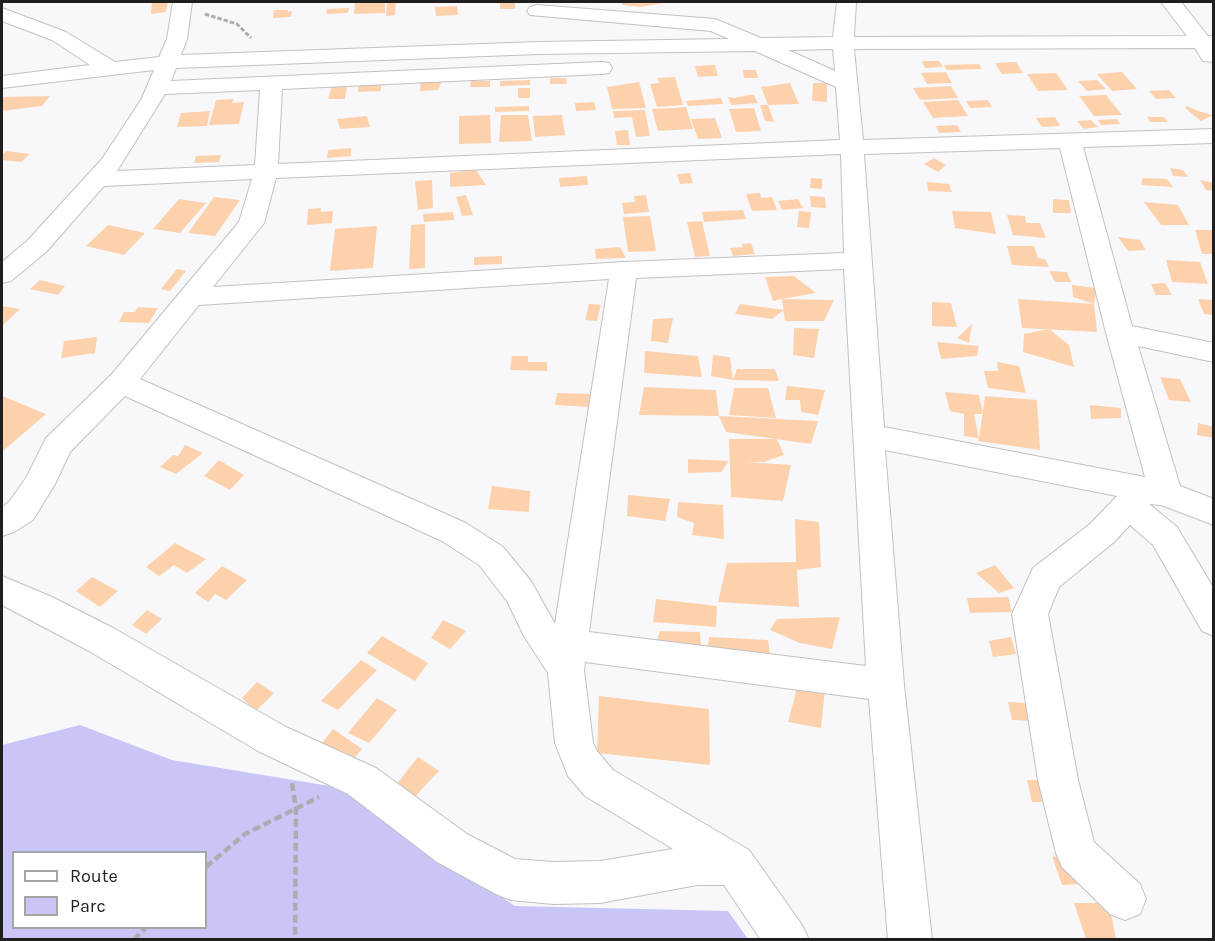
<!DOCTYPE html>
<html>
<head>
<meta charset="utf-8">
<style>
  body { margin:0 }
  #map { position:relative; width:1215px; height:941px; overflow:hidden; background:#f8f8fb; font-family:Karla,sans-serif }
  canvas { display:block }
  .frame { position:absolute; inset:0; border:3px solid #1f1f20; pointer-events:none }
  .legend { position:absolute; left:12px; top:851px; width:195px; height:78px; box-sizing:border-box; background:#fff; border:2px solid #a5a5a6; margin:0; padding:8px 10px; list-style:none; font-size:18px; color:#1f1f20 }
  .legend li { display:flex; align-items:center; gap:12px; height:30px }
  .legend b { width:30px; border:2px solid #a5a5a6 }
</style>
</head>
<body>
<div id="map">
<canvas width="1215" height="941"></canvas>
<div class="frame"></div>
<ul class="legend">
<li><b style="height:8px;background:#fff"></b>Route</li>
<li><b style="height:16px;background:#c9c6f7"></b>Parc</li>
</ul>
</div>
<script>
const context = document.querySelector('canvas').getContext('2d');
context.lineJoin = 'round';
function fill(path, color) { context.fillStyle = color; context.fill(path, 'evenodd'); }
const toPath = rows => new Path2D(rows.map(r => 'M' + r).join(''));
function trace(path, color, width, dash) { context.strokeStyle = color; context.lineWidth = width; context.lineCap = dash ? 'butt' : 'round'; context.setLineDash(dash || []); context.stroke(path); }
const green = toPath([
  [80,725,172,760,336,787,515,906,728,911,748,939,2,940,2,745],
  [14,852,206,852,206,928,14,928]
]);
const building = toPath([
  [152,2,168,2,166,12,151,14],
  [355,2,385,2,385,13,354,14],
  [387,2,396,2,395,15,386,16],
  [500,2,515,2,515,9,500,9],
  [622,2,664,2,664,3,641,7,622,5],
  [457,6,458,15,436,16,435,7],
  [349,8,348,13,326,14,327,9],
  [274,10,288,10,288,12,292,11,291,17,273,18],
  [922,61,939,61,943,67,925,68],
  [1016,62,1023,73,1002,74,995,63],
  [979,64,982,69,947,70,944,65],
  [715,65,718,76,698,77,695,66],
  [743,70,756,70,758,78,744,78],
  [946,72,952,83,927,84,921,73],
  [1122,72,1137,89,1112,91,1097,74],
  [1056,73,1068,90,1038,91,1027,74],
  [675,77,683,105,657,107,650,84,659,83,657,78],
  [550,78,566,78,567,84,550,84],
  [381,79,381,91,358,92,358,80],
  [530,80,530,85,500,86,500,81],
  [1097,80,1106,89,1087,91,1078,81],
  [442,81,438,90,420,91,421,82],
  [471,81,490,81,490,87,470,87],
  [639,82,646,108,612,109,607,87],
  [790,83,799,104,768,105,774,122,765,121,760,105,768,105,761,87],
  [813,83,827,83,827,102,812,101],
  [347,85,345,99,328,99,332,86],
  [951,86,958,98,920,100,913,88],
  [518,88,530,88,530,98,518,98],
  [1169,90,1176,98,1156,99,1149,91],
  [749,95,754,95,758,103,731,105,728,97,734,98],
  [1106,95,1122,115,1094,116,1079,96],
  [50,96,42,106,2,111,2,97],
  [721,98,723,104,688,106,686,101],
  [234,99,232,103,244,102,239,124,209,125,216,100],
  [958,100,968,116,933,118,923,102],
  [988,100,992,107,970,108,966,101],
  [594,102,596,110,576,111,575,103],
  [529,106,529,111,495,112,495,107],
  [1187,106,1198,111,1213,115,1201,121,1185,108],
  [686,107,693,129,658,131,652,109],
  [754,108,761,131,736,132,729,109],
  [645,110,650,136,636,137,632,117,614,118,613,111],
  [210,111,207,126,177,127,181,113],
  [490,115,491,143,459,144,459,116],
  [501,115,528,115,532,141,499,142],
  [562,115,565,135,535,137,533,116],
  [367,116,370,127,340,129,337,119],
  [1055,117,1060,126,1042,127,1036,118],
  [1147,117,1164,117,1168,122,1150,122],
  [715,118,722,138,698,139,691,119],
  [1117,119,1120,124,1101,125,1098,120],
  [1091,120,1098,127,1084,129,1077,121],
  [957,125,961,132,939,133,936,126],
  [628,130,630,145,617,145,615,131],
  [351,148,351,156,327,158,328,150],
  [6,151,30,154,21,162,2,160,2,156],
  [221,155,219,162,194,163,196,156],
  [934,158,946,165,938,172,924,164],
  [1170,168,1183,170,1188,177,1173,176],
  [476,170,486,185,450,187,450,173],
  [690,173,693,183,680,184,677,174],
  [587,176,588,185,560,187,559,178],
  [811,178,822,179,822,189,810,188],
  [1143,178,1167,179,1173,187,1141,185],
  [432,180,433,208,418,210,415,181],
  [1200,180,1214,183,1214,191,1206,190],
  [927,182,949,184,952,192,928,191],
  [760,193,761,198,772,197,777,210,752,211,746,194],
  [466,195,473,215,462,216,456,197],
  [646,195,649,212,624,214,622,203,635,202,634,196],
  [810,196,825,197,826,208,811,207],
  [214,197,240,200,215,236,188,233],
  [179,199,206,203,180,233,153,229],
  [798,199,803,208,782,210,778,201],
  [1053,199,1069,200,1071,213,1053,213],
  [1144,202,1178,205,1189,225,1161,225],
  [321,208,321,212,333,211,332,223,307,225,308,209],
  [743,210,746,219,704,222,702,212],
  [799,211,811,212,809,228,797,227],
  [952,211,991,212,996,234,955,228],
  [453,212,454,220,424,222,423,214],
  [1007,215,1025,216,1026,223,1040,223,1046,238,1013,235],
  [650,216,656,251,628,252,623,217],
  [702,221,710,256,695,257,687,222],
  [425,224,425,268,409,269,411,225],
  [108,225,145,233,124,255,86,246],
  [377,226,373,268,330,271,335,229],
  [1195,230,1212,230,1214,254,1202,254],
  [1118,237,1140,240,1146,250,1128,251],
  [751,243,755,254,733,256,730,248,743,247,742,244],
  [1007,246,1034,246,1038,258,1045,259,1049,267,1012,265],
  [620,247,626,258,596,259,595,249],
  [502,256,502,264,474,265,474,257],
  [1166,260,1200,262,1208,284,1172,282],
  [177,269,186,271,170,291,161,289],
  [1049,271,1067,272,1071,282,1055,282],
  [794,276,816,293,782,299,834,300,824,321,785,321,782,299,773,301,765,277],
  [40,280,65,286,58,295,30,289],
  [1165,283,1172,295,1156,295,1151,284],
  [1072,285,1097,288,1094,304,1073,297],
  [1018,299,1094,304,1097,332,1022,328],
  [1198,299,1214,300,1214,315,1204,314],
  [932,302,951,303,957,327,932,326],
  [589,304,601,305,597,321,585,320],
  [740,304,784,310,772,319,735,314],
  [2,306,20,309,2,326],
  [138,307,158,308,149,323,119,322,124,312,135,312],
  [673,318,668,343,651,341,653,319],
  [972,324,969,343,957,338],
  [794,328,819,329,814,358,793,355],
  [1049,329,1069,345,1074,367,1023,352,1024,334],
  [97,337,95,353,61,358,64,341],
  [937,342,979,346,977,356,941,359],
  [645,351,698,356,702,377,644,373],
  [713,355,730,357,733,380,711,376],
  [512,356,528,356,528,362,547,362,547,371,510,370],
  [997,362,1019,366,1026,393,988,388,984,371,998,371],
  [737,369,775,369,779,381,733,380],
  [1160,377,1180,379,1191,402,1169,400],
  [787,386,825,390,818,415,801,412,800,400,785,400],
  [644,387,716,390,719,416,639,415],
  [734,388,768,388,776,418,729,415],
  [945,392,979,395,983,414,974,414,979,438,985,396,1037,400,1040,450,978,441,979,438,964,436,964,414,950,411],
  [557,393,590,394,589,407,555,405],
  [2,396,46,414,3,451,2,450],
  [1090,405,1121,408,1121,418,1091,419],
  [719,416,778,419,818,421,811,444,726,432],
  [1198,423,1214,427,1214,438,1197,435],
  [729,439,777,439,784,455,764,462,746,462,791,465,783,501,731,497],
  [185,445,203,453,176,474,160,467,173,455,178,456],
  [688,459,729,461,721,472,688,473],
  [219,460,244,475,230,490,204,476],
  [492,486,530,491,529,512,488,509],
  [628,495,670,499,665,521,627,516],
  [678,502,723,505,724,539,692,535,694,523,677,517],
  [795,519,819,522,821,567,797,570,799,607,718,602,727,563,796,562],
  [175,543,206,559,187,573,174,565,159,576,146,567],
  [995,565,1014,588,999,593,976,573],
  [222,566,247,580,226,600,215,594,208,602,195,593],
  [92,577,118,591,100,607,76,591],
  [1008,597,1012,612,970,613,967,598],
  [656,599,717,606,716,627,653,622],
  [147,610,162,619,146,634,132,625],
  [840,617,832,649,800,643,770,630,777,619],
  [443,620,466,631,450,649,431,638],
  [660,631,700,632,701,648,656,643],
  [382,636,428,663,415,681,367,653],
  [709,637,768,640,771,660,707,652],
  [1011,637,1016,654,993,657,989,641],
  [361,660,377,670,338,710,321,701],
  [257,682,274,693,256,711,242,698],
  [797,688,825,690,821,728,788,722],
  [599,696,709,709,710,765,597,753],
  [377,698,397,710,369,743,348,733],
  [1008,702,1026,703,1031,721,1012,720],
  [333,729,362,749,350,763,319,747],
  [418,757,439,771,408,804,391,791],
  [1027,780,1049,780,1052,802,1032,802],
  [1052,856,1076,861,1096,883,1062,885],
  [1074,903,1109,903,1116,939,1086,939]
]);
const pathFar1 = toPath([
  [205,14,237,24,251,38]
]);
const path = toPath([
  [292,783,296,809,295,940],
  [206,867,245,834,319,797],
  [134,940,145,928]
]);
const street = toPath([
  [173,2,192,2,187,39,181,55,538,42,729,39,711,31,530,15,527,11,530,7,537,5,715,19,761,38,833,37,837,2,856,2,854,37,1187,36,1161,2,1181,2,1208,36,1214,36,1214,62,1203,61,1195,48,854,49,863,140,1214,129,1214,143,1083,147,1132,326,1214,343,1214,362,1138,346,1180,486,1214,499,1214,525,1161,505,1149,504,1177,527,1214,589,1214,636,1202,631,1153,545,1130,525,1114,542,1059,587,1048,614,1078,780,1094,842,1140,884,1146,899,1140,914,1125,920,1110,914,1062,867,1056,853,1038,780,1012,614,1033,568,1090,524,1117,496,885,450,904,685,932,940,888,940,869,699,585,662,584,670,593,743,597,751,613,770,749,850,802,925,809,940,761,940,724,885,697,885,600,903,553,904,511,900,496,894,437,862,348,794,258,751,89,651,2,605,2,576,52,597,115,629,286,727,376,768,467,834,515,859,553,862,600,861,673,849,585,796,568,776,555,743,548,673,524,636,507,601,479,565,442,541,125,396,70,452,55,484,33,520,14,532,2,536,2,507,9,502,26,478,46,438,111,375,239,222,252,179,104,186,46,252,11,281,2,283,2,262,28,240,102,159,141,100,154,70,2,88,2,76,90,65,52,40,2,21,2,8,66,32,115,62,159,57,167,39,173,2],
  [833,49,835,71,788,50,833,49],
  [755,51,836,87,840,140,278,164,282,89,601,74,609,73,612,68,609,63,601,62,171,81,176,68,538,54,755,51],
  [260,90,255,165,117,171,165,94,260,90],
  [1060,148,1106,333,1145,477,884,427,864,154,1060,148],
  [841,154,844,253,624,262,213,287,264,223,276,178,841,154],
  [844,269,866,666,589,632,636,278,844,269],
  [609,279,555,624,531,581,503,547,466,523,140,379,199,305,609,279]
]);
fill(green, '#c9c6f7');
fill(building, '#fdd1ac');
trace(street, '#c1c1c4', 2);
trace(pathFar1, '#acacaf', 3, [4.5, 2]);
trace(path, '#acacaf', 4.5, [8, 4]);
fill(street, '#fff');
</script>
</body>
</html>
